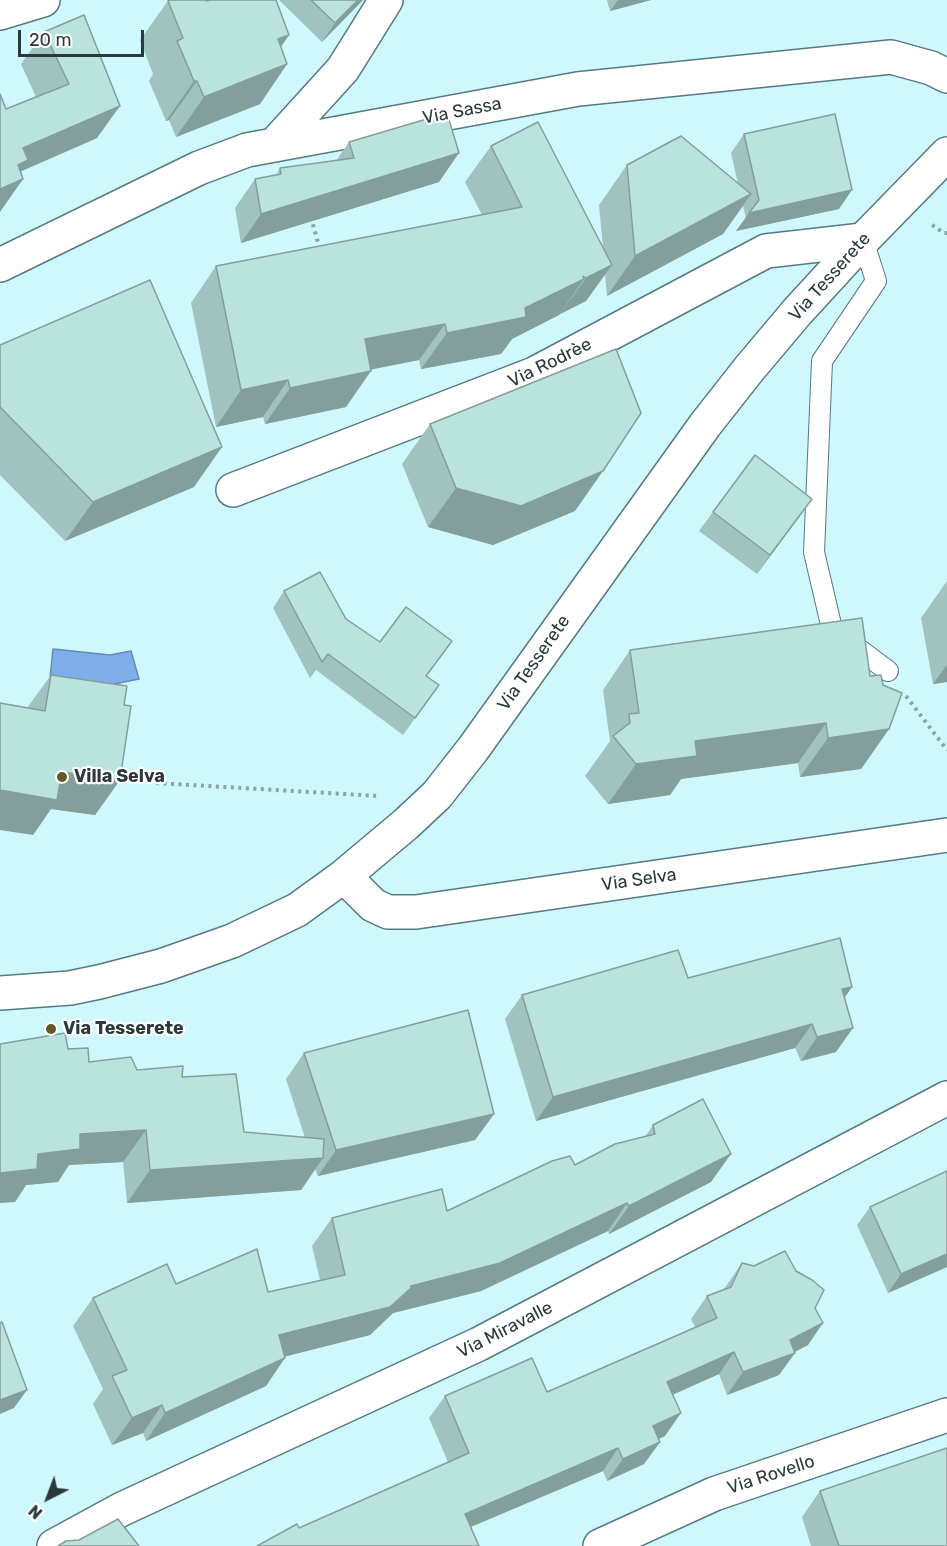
<!DOCTYPE html>
<html>
<head>
<meta charset="utf-8">
<style>
  body { margin:0 }
  #map { position:relative; width:947px; height:1546px; overflow:hidden; background:#cff7fe; font-family:Rubik,sans-serif }
  canvas { display:block }
  .north { position:absolute; left:18px; top:1468px; width:60px; height:60px; -webkit-text-stroke:4px #fff; paint-order:stroke; rotate:222deg; font-size:16px; font-weight:700; line-height:24px; text-align:center; color:#29393c }
  .north::after { content:''; display:block; margin:auto; width:21px; height:27px; background:#29393c; clip-path:polygon(50% 0,100% 100%,50% 72%,0 100%) }
  .scale { position:absolute; left:18px; top:30px; width:126px; height:27px; box-sizing:border-box; border:3px solid #29393c; border-top:0; padding-left:8px; font-size:18px; line-height:21px; white-space:nowrap; color:#29393c; -webkit-text-stroke:4px #fff; paint-order:stroke }
</style>
</head>
<body>
<div id="map">
<canvas width="947" height="1546"></canvas>
<div class="north">N</div>
<div class="scale">20 m</div>
</div>
<script>
const context = document.querySelector('canvas').getContext('2d');
context.lineJoin = 'round';
function fill(path, color) { context.fillStyle = color; context.fill(path, 'evenodd'); }
const toPath = rows => new Path2D(rows.map(r => 'M' + r).join(''));
function trace(path, color, width, dash) { context.strokeStyle = color; context.lineWidth = width; context.lineCap = dash ? 'butt' : 'round'; context.setLineDash(dash || []); context.stroke(path); }
function label(font, color, halo, rows, align = 'center') {
  context.font = font + ' Rubik,sans-serif'; context.lineWidth = 4.5; context.setLineDash([]); context.textBaseline = 'middle'; context.strokeStyle = halo; context.fillStyle = color; for (const [text, x, y, turn = 0] of rows) {
    context.save(); context.translate(x, y); context.rotate((+turn || 0) * Math.PI / 180); context.textAlign = isNaN(turn) ? turn : align; if (halo) context.strokeText(text, 0, 0); context.fillText(text, 0, 0); context.restore();
  }
}
const water = toPath([
  [53,649,110,655,131,651,139,679,109,685,50,678,53,649]
]);
const path = toPath([
  [311,217,320,250],
  [932,225,944,233,947,233],
  [906,696,947,750],
  [156,783,379,796]
]);
const lane = toPath([
  [863,240,876,281,822,361,814,552,832,629,888,671]
]);
const street = toPath([
  [0,13,43,0],
  [274,145,343,69,386,0],
  [0,265,199,168,247,150,578,89,891,57,931,68,947,76],
  [233,490,534,374,766,251,863,240],
  [54,1546,122,1509,479,1344,947,1098],
  [600,1546,714,1494,947,1415]
]);
const secondary = toPath([
  [344,876,373,905,388,912,416,912,947,835],
  [0,993,70,988,99,982,161,966,232,941,297,910,344,876,406,824,437,795,473,749,705,425,749,369,797,312,863,240,947,154]
]);
const wall = toPath([
  [279,0,363,0,322,42],
  [607,0,651,0,610,11],
  [168,1,207,1,289,35,281,47,287,64,260,104,176,137,169,120,166,121,149,81,153,74,140,40],
  [44,32,97,138,20,172,0,212,6,109,36,97,21,64],
  [744,134,839,209,736,231,746,218,743,206,723,234,607,296,605,274,586,301,512,339,501,354,421,369,419,360,371,369,346,407,265,424,263,417,216,427,191,303,216,266,482,215,465,182,491,146,603,248,599,205,627,165,738,184,731,153],
  [349,142,439,182,241,243,235,208,255,179,276,175,280,168,336,161],
  [0,345,194,487,65,541,0,475],
  [430,424,575,511,493,545,428,527,402,464],
  [713,512,799,517,757,574,699,531],
  [947,581,947,682,933,684,921,618],
  [284,591,346,619,439,685,403,735,316,670,310,678,273,608],
  [630,650,870,676,889,729,861,769,800,777,798,763,681,779,670,795,608,804,585,776,610,741,603,690],
  [51,675,124,705,120,780,95,815,51,809,33,835,27,708],
  [688,978,852,987,844,998,836,1052,801,1061,795,1048,536,1121,505,1019,522,995],
  [68,1049,89,1062,182,1077,244,1132,305,1138,286,1079,304,1053,494,1114,475,1140,318,1176,315,1169,301,1190,127,1203,123,1162,69,1165,58,1182,26,1185,15,1202],
  [653,1125,711,1182,609,1234,608,1231,481,1291,393,1313,370,1335,285,1356,266,1386,146,1441,143,1433,112,1445,93,1404,103,1389,73,1326,93,1298,176,1284,268,1292,320,1280,312,1246,332,1218,447,1211,575,1165,645,1137],
  [870,1207,947,1267,888,1293,857,1225],
  [742,1263,815,1308,808,1345,794,1352,779,1375,727,1395,719,1374,673,1395,665,1436,659,1439,660,1442,644,1464,607,1481,603,1471,471,1527,299,1528,448,1462,429,1418,445,1396,547,1392,695,1327,691,1319,707,1296,724,1289],
  [820,1491,947,1546,811,1546,802,1517]
]);
const shadedWall = toPath([
  [358,0,363,0,322,42,335,23],
  [618,0,651,0,610,11],
  [289,35,261,75,287,64,260,104,176,137,204,97,278,39],
  [194,81,197,81,169,120,166,121],
  [120,106,97,138,19,172,23,179,0,212,0,189,23,148],
  [459,153,439,182,241,243,261,214],
  [852,190,839,209,736,231,749,213],
  [751,194,723,234,607,296,635,256],
  [612,265,586,301,560,314,586,278],
  [584,279,559,315,512,339,501,354,421,369,447,333,525,308],
  [445,324,419,360,339,376,365,339],
  [371,371,346,407,265,424,290,388],
  [288,380,263,417,216,427,241,390],
  [222,447,194,487,65,541,93,502],
  [603,471,575,511,493,545,428,527,456,488],
  [812,499,799,517,757,574,770,555],
  [947,665,947,682,933,684],
  [826,723,798,763,681,779,670,795,608,804,636,764,695,741],
  [889,729,861,769,800,777,828,738],
  [62,772,120,780,95,815,51,809,33,835,0,830,0,790],
  [852,987,836,1010,842,989],
  [812,1024,795,1048,536,1121,553,1097],
  [853,1028,836,1052,801,1061,817,1037],
  [494,1114,475,1140,318,1176,336,1150],
  [146,1130,123,1162,69,1165,58,1182,26,1185,15,1202,0,1203,0,1173,80,1134],
  [731,1154,711,1182,609,1234,629,1206],
  [323,1158,301,1190,127,1203,150,1170],
  [627,1203,608,1231,481,1291,393,1313,370,1335,260,1363,279,1335,411,1286],
  [947,1254,947,1267,888,1293,901,1274],
  [823,1323,808,1345,789,1355,795,1353,779,1375,727,1395,743,1372,790,1340],
  [734,1352,719,1374,651,1404,667,1382],
  [285,1358,266,1386,146,1441,165,1413],
  [27,1390,14,1408,0,1414,0,1400],
  [162,1405,143,1433,112,1445,132,1418],
  [681,1413,665,1436,637,1448,653,1426],
  [660,1442,644,1464,607,1481,623,1459],
  [618,1448,603,1471,449,1536,465,1514]
]);
const building = toPath([
  [170,0,206,0,207,1,211,0,276,0,289,35,278,39,287,64,204,97,197,81,194,81,177,41,183,38,168,1,170,0],
  [311,0,358,0,335,23,311,0],
  [84,15,120,106,23,148,28,160,18,165,23,179,0,189,0,94,6,109,69,84,44,32,84,15],
  [447,113,459,153,261,214,255,179,281,174,280,168,354,158,349,142,447,113],
  [835,114,852,190,749,213,759,200,744,134,835,114],
  [538,122,612,265,586,278,583,276,584,279,525,308,526,317,447,333,445,324,365,339,371,371,290,388,288,380,241,390,216,266,522,207,491,146,538,122],
  [681,136,751,194,635,256,627,165,681,136],
  [150,280,222,447,93,502,0,407,0,345,150,280],
  [616,349,641,413,603,471,521,506,456,488,430,424,616,349],
  [755,455,812,499,770,555,713,512,755,455],
  [320,572,346,619,380,642,406,607,452,641,426,676,439,685,415,718,328,654,322,662,284,591,320,572],
  [862,618,870,676,881,675,883,685,902,693,889,729,828,738,826,723,695,741,697,756,636,764,613,736,630,723,629,714,639,713,630,650,862,618],
  [51,675,127,686,124,705,131,706,120,780,62,772,57,800,0,790,0,703,45,711,51,675],
  [840,938,852,987,842,989,853,1028,817,1037,812,1024,553,1097,522,995,678,950,688,978,840,938],
  [468,1010,494,1114,336,1150,304,1053,468,1010],
  [65,1033,68,1049,88,1048,89,1062,131,1057,137,1070,183,1066,182,1077,236,1074,244,1132,324,1139,323,1158,150,1170,146,1130,80,1134,80,1149,38,1154,37,1169,0,1173,0,1044,65,1033],
  [703,1099,731,1154,629,1206,627,1203,500,1263,411,1286,411,1288,390,1307,279,1335,285,1358,165,1413,162,1405,132,1418,112,1376,127,1370,93,1298,167,1264,176,1284,257,1249,268,1292,345,1275,332,1218,442,1189,447,1211,552,1161,570,1156,575,1165,615,1144,655,1134,653,1125,703,1099],
  [947,1171,947,1254,901,1274,870,1207,947,1171],
  [785,1251,796,1271,812,1280,824,1290,815,1308,823,1323,790,1340,795,1353,743,1372,734,1352,667,1382,681,1413,653,1426,660,1442,623,1459,618,1448,465,1514,479,1546,257,1546,297,1524,299,1528,469,1453,445,1396,532,1358,547,1392,717,1318,707,1296,731,1287,742,1263,754,1266,785,1251],
  [2,1322,27,1390,0,1400,0,1323,2,1322],
  [947,1448,947,1546,839,1546,820,1491,947,1448],
  [118,1519,139,1546,58,1546,66,1541,79,1540,118,1519]
]);
const markers = [
  [62,777,6,"#625824"],
  [51,1029,6,"#625824"]
];
const streetNames = [
  ["Via Sassa",462,111,-11],
  ["Via Tesserete",830,277,-48],
  ["Via Rodrèe",550,363,-26],
  ["Via Tesserete",534,663,-55],
  ["Via Selva",639,880,-8],
  ["Via Miravalle",505,1330,-27],
  ["Via Rovello",771,1475,-18]
];
const poiNames = [
  ["Villa Selva",74,777],
  ["Via Tesserete",63,1029]
];
fill(water, '#7eaee9');
trace(water, '#648bb5', 1.5);
trace(lane, '#557a80', 22);
trace(street, '#557a80', 36);
trace(secondary, '#557a80', 36);
trace(path, '#87a4a9', 4, [3, 4.5]);
trace(lane, '#fff', 20);
trace(street, '#fff', 33);
trace(secondary, '#fff', 33);
fill(wall, '#a1c3bf');
fill(shadedWall, '#839f9b');
fill(building, '#bbe3de');
trace(building, '#839f9b', 1.5);
for (const [x, y, r, color] of markers) { const dot = new Path2D(); dot.arc(x, y, r, 0, 2 * Math.PI); context.fillStyle = color; context.fill(dot); trace(dot, '#fff', 2); }
label('18px', '#29393c', '#fff', streetNames);
label('bold 18px', '#29393c', '#fff', poiNames, 'left');
</script>
</body>
</html>
